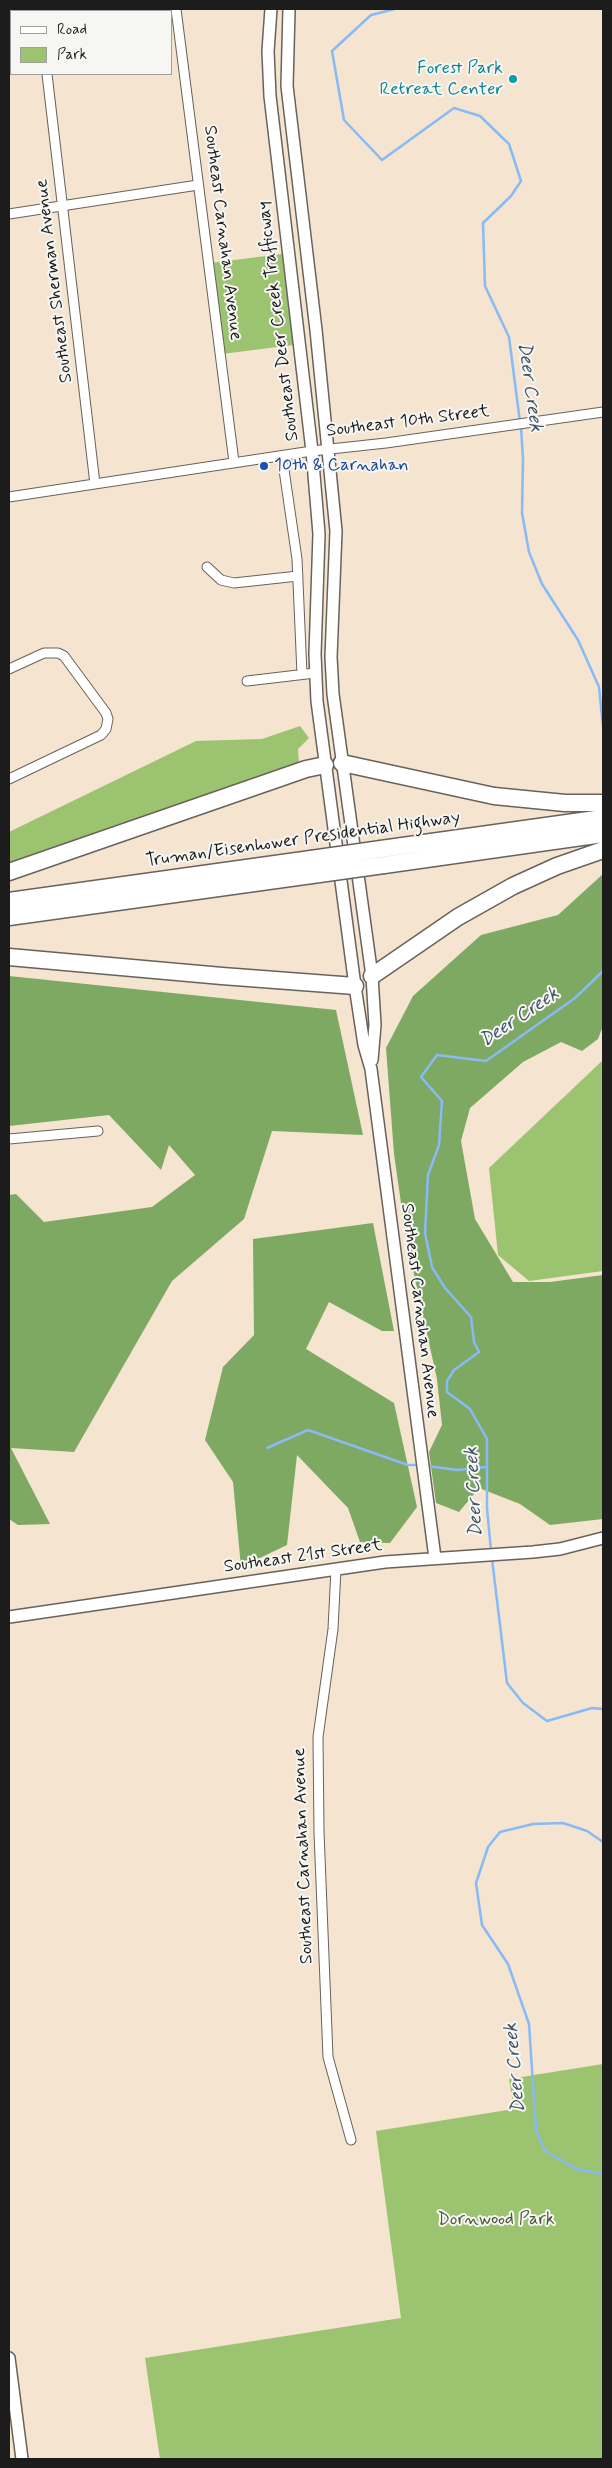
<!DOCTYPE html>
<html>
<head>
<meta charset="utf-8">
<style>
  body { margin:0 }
  #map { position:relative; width:612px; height:2468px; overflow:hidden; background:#f4e4d0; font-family:Mynerve,sans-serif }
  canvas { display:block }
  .frame { position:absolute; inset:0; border:10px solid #1c1c1c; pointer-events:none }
  .legend { position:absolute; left:10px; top:10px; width:162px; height:65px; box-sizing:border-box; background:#f6f6f2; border:1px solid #9f9f9c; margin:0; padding:6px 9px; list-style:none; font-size:15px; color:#1c1c1c }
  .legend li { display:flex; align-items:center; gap:10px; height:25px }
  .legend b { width:25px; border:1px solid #9f9f9c }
</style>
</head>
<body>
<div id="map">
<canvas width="612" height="2468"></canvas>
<div class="frame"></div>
<ul class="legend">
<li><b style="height:6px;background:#fff"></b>Road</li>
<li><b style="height:14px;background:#9cc36f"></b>Park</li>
</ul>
</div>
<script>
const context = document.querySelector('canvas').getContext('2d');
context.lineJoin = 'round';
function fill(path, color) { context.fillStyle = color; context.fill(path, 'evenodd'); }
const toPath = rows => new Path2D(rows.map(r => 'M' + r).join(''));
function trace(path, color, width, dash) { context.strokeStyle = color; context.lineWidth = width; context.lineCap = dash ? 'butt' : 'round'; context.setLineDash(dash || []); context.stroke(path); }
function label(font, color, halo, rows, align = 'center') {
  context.font = font + ' Mynerve,sans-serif'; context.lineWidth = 4; context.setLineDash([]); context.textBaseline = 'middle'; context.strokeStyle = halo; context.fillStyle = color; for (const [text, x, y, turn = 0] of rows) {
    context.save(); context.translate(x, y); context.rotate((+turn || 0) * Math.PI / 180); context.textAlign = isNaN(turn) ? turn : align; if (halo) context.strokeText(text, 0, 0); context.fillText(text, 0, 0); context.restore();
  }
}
const green = toPath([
  [282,254,293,345,222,354,210,263],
  [300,726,309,738,298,749,299,764,9,865,9,832,196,741,262,739],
  [603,1060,603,1271,529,1281,498,1255,489,1168],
  [603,2064,603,2459,160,2459,145,2358,401,2318,376,2131,514,2109,509,2079]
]);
const forest = toPath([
  [603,874,603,1026,598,1039,582,1051,561,1042,523,1062,470,1108,461,1141,475,1219,513,1282,550,1282,603,1275,603,1519,550,1525,520,1504,479,1488,459,1512,436,1503,429,1452,442,1425,437,1379,406,1238,394,1154,386,1048,413,996,481,935,558,915],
  [9,976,336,1010,363,1135,272,1131,244,1219,172,1281,74,1452,11,1448,50,1524,18,1525,9,1519,9,1195,16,1194,44,1222,152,1207,195,1175,169,1145,161,1170,109,1115,9,1126],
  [373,1223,394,1331,382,1331,329,1302,306,1349,394,1403,417,1507,390,1543,360,1542,348,1508,297,1455,287,1545,241,1567,233,1482,205,1440,223,1367,254,1335,253,1239]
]);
const stream = toPath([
  [395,9,371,15,332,51,344,120,382,160,454,108,480,116,509,144,521,181,511,196,483,223,485,286,509,337,520,422],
  [521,427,523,459,522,513,529,552,542,584,578,640,599,687,603,727],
  [267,1448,308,1430,408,1465,419,1465],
  [427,1466,457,1470,487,1467],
  [491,1551,487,1508,487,1439,470,1409,447,1392,447,1381,454,1370,479,1352,474,1342,471,1317,445,1288,432,1267,425,1233,428,1175,439,1145,442,1101,421,1077,437,1055,486,1061,575,998,603,971],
  [492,1559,507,1683,523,1703,547,1721,592,1708,603,1709],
  [603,1842,587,1831,563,1823,533,1824,500,1832,488,1847,476,1883,482,1925,508,1964,529,2024,536,2130,545,2151,577,2169,603,2174]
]);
const minor = toPath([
  [38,9,39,11],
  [176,9,234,462],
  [47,74,95,484],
  [9,214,198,185],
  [282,456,297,559,302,674],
  [9,497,312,451,386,443,603,412],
  [207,567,221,580,234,583,298,576],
  [9,669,44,653,58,653,64,656,106,713,108,719,106,729,101,735,9,779],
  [247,681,315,673],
  [9,1139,98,1131],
  [336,1569,333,1629,318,1737,319,1832,328,2057,351,2140]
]);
const tertiary = toPath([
  [271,9,268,51,270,96,312,451,319,534,315,654,317,701,355,986,364,1045,371,1069,435,1558],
  [289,9,287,86,316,330,336,531,331,657,333,694,372,976,375,1025,372,1060],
  [9,1617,385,1562,533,1552,560,1549,603,1538],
  [9,2358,22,2459]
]);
const motorway = toPath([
  [342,763,494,796,565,803,603,803],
  [381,849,603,818],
  [384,865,603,834],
  [9,872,306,769,325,765],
  [9,901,311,859],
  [9,917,312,875],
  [9,957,222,976,355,986],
  [372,976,458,917,513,886,557,866,603,850]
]);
const motorwayBridge = toPath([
  [311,859,381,849],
  [312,875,384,865]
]);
const markers = [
  [513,79,5,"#0f9aa8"],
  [264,466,5,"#1a4fb4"]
];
const cultureNames = [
  ["Forest Park",503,69],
  ["Retreat Center",503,90]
];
const streetNames = [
  ["Southeast Carnahan Avenue",222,233,83],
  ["Southeast Sherman Avenue",55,281,-97],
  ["Southeast Deer Creek Trafficway",279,321,-97],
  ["Southeast 10th Street",408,422,-7],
  ["Truman/Eisenhower Presidential Highway",303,840,-8],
  ["Southeast Carnahan Avenue",419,1311,83],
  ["Southeast 21st Street",303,1557,-8],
  ["Southeast Carnahan Avenue",304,1856,-92]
];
const transitNames = [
  ["10th & Carnahan",274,466]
];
const parkNames = [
  ["Dornwood Park",496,2220]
];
const waterNames = [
  ["Deer Creek",529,387,82],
  ["Deer Creek",520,1018,-34],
  ["Deer Creek",475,1492,-93],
  ["Deer Creek",516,2068,-95]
];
fill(green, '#9cc36f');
fill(forest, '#7da962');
trace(stream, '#88baf5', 2.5);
trace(minor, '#68625b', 11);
trace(tertiary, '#68625b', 14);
trace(motorway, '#68625b', 19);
trace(minor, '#fff', 9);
trace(tertiary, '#fff', 11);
trace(motorway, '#fff', 16);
trace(motorwayBridge, '#68625b', 19, []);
trace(motorwayBridge, '#fff', 16);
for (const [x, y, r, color] of markers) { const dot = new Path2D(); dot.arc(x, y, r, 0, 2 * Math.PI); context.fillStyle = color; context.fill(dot); trace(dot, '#f6f6f2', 2); }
label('18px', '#0d838f', '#f6f6f2', cultureNames, 'right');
label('18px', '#1c1c1c', '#f6f6f2', streetNames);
label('18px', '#164399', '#f6f6f2', transitNames, 'left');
label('18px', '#495639', '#f6f6f2', parkNames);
label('italic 19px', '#425368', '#f6f6f2', waterNames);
</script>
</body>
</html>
